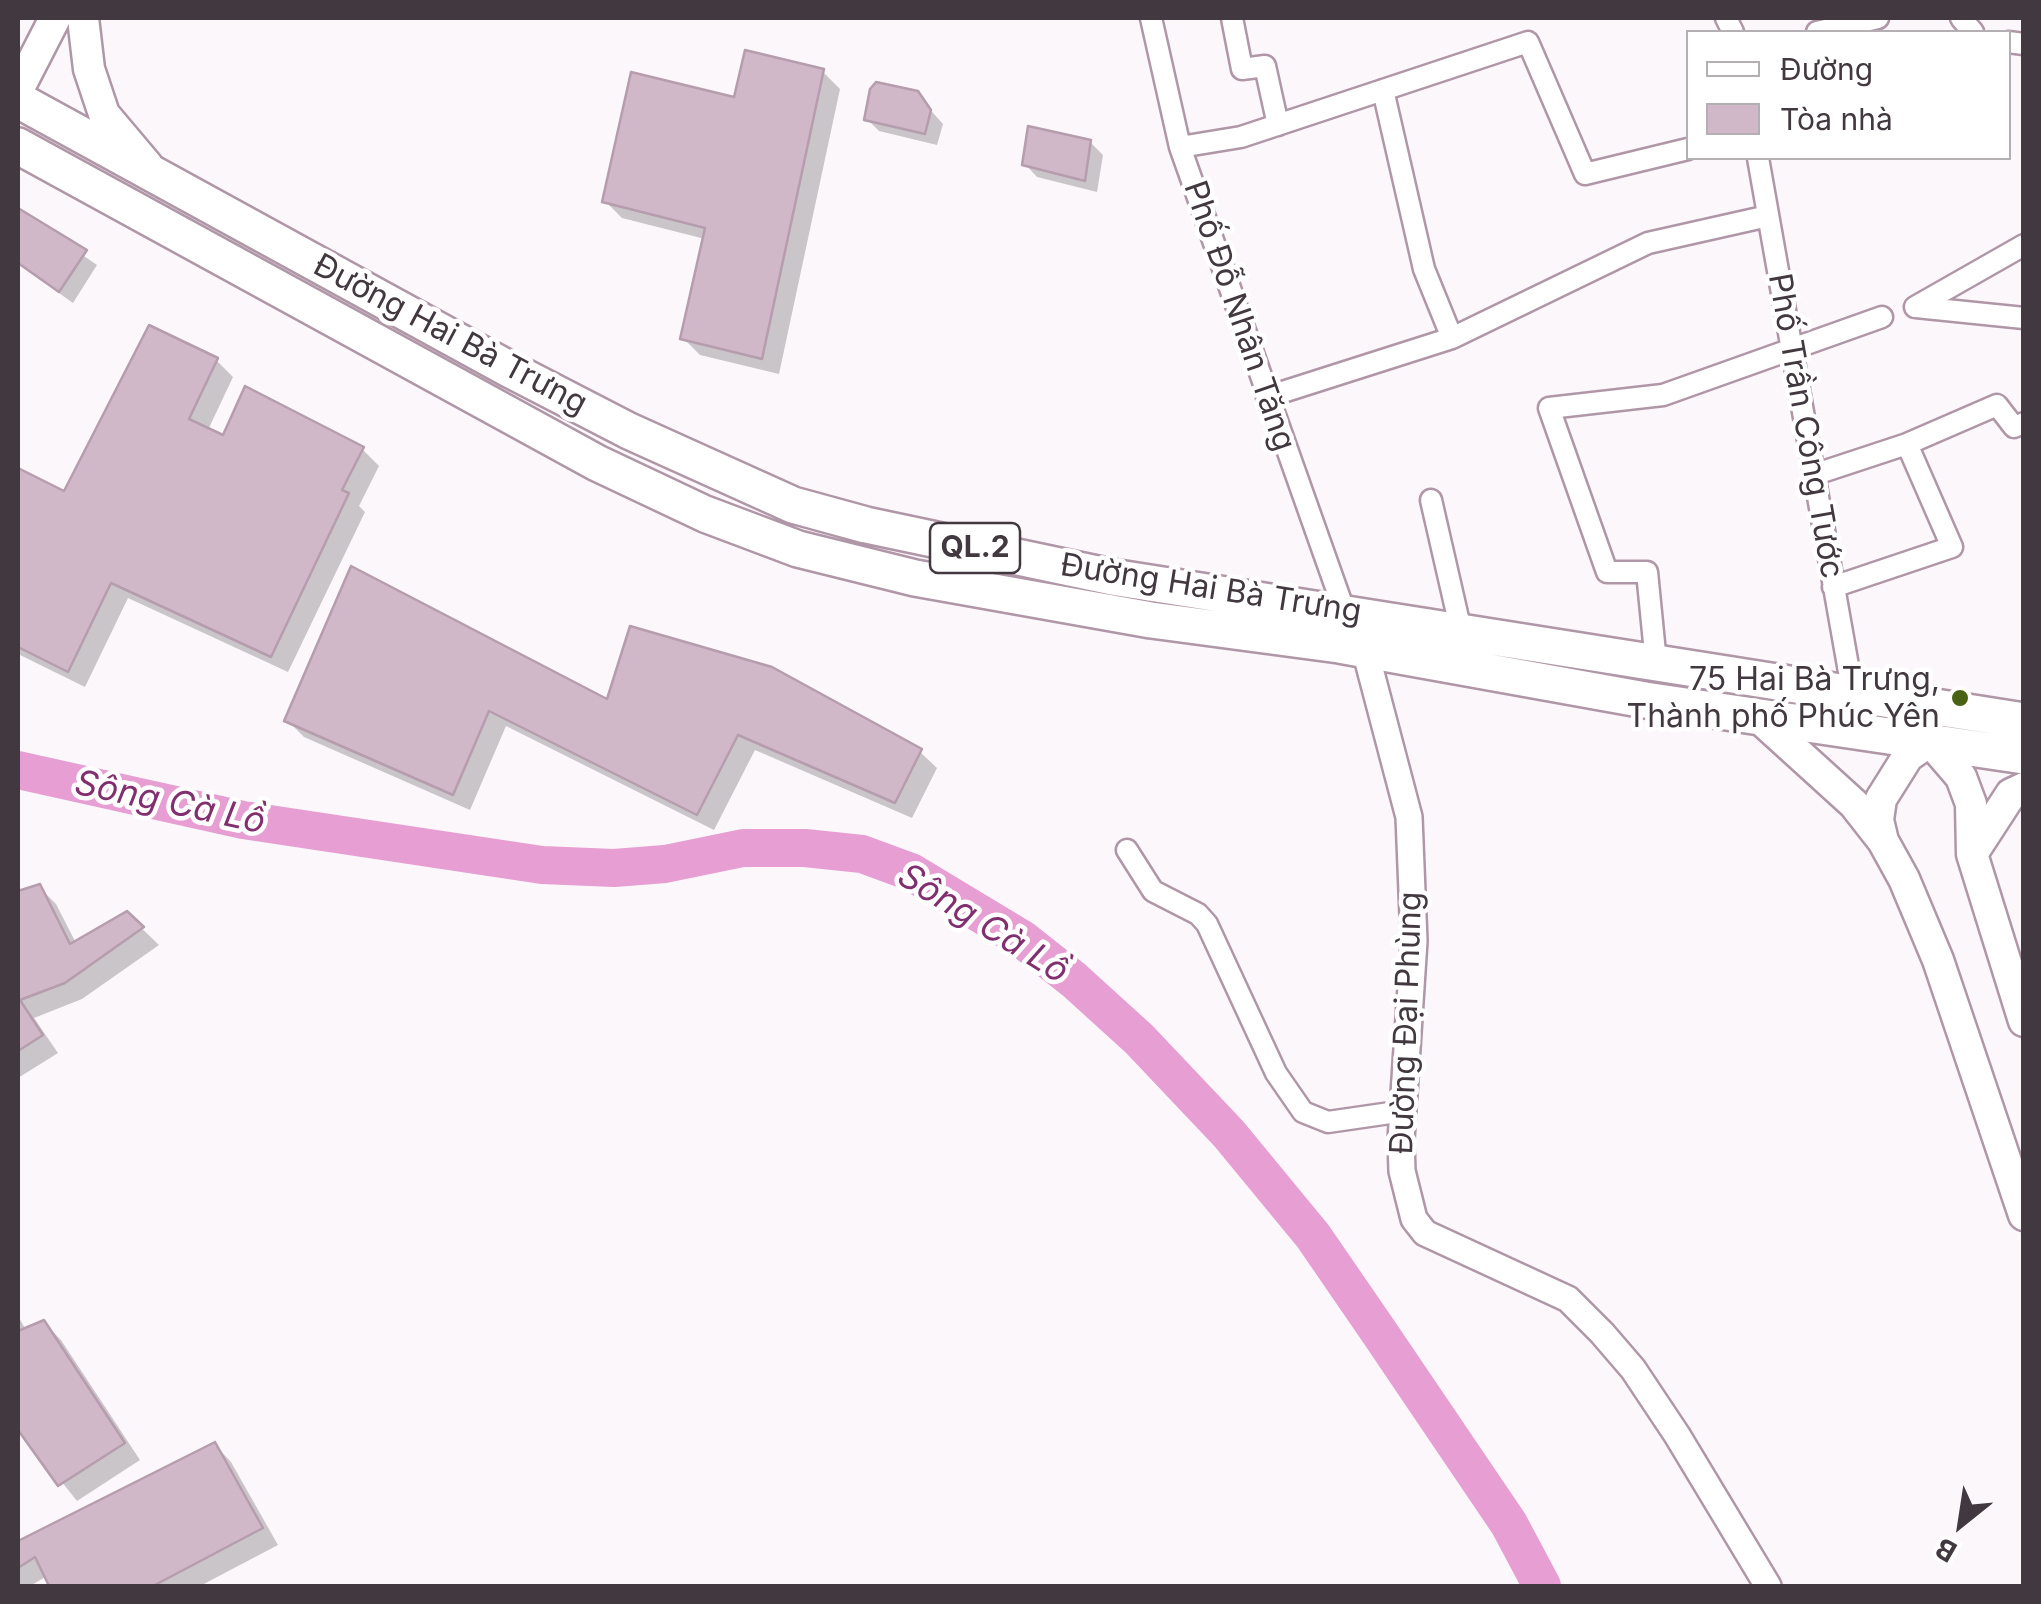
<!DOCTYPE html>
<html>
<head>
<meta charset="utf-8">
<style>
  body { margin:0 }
  #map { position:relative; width:2041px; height:1604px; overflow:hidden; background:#fcf7fa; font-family:Inter,sans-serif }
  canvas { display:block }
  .frame { position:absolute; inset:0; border:20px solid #42383f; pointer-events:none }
  .legend { position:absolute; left:1686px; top:30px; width:325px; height:130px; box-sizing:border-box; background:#fff; border:2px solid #b3afb2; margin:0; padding:12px 18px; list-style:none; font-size:30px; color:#42383f }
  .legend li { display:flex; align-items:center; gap:20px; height:50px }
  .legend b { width:50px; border:2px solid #b3afb2 }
  .north { position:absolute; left:1911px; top:1474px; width:100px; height:100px; -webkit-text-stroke:8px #fff; paint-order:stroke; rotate:210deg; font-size:28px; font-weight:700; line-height:40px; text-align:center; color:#42383f }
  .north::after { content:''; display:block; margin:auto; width:35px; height:45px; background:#42383f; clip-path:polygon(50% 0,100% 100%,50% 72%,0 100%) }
</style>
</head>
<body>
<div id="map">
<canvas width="2041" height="1604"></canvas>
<div class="frame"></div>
<ul class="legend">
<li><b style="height:12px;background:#fff"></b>Đường</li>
<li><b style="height:28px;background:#d0b8c9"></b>Tòa nhà</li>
</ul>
<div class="north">B</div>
</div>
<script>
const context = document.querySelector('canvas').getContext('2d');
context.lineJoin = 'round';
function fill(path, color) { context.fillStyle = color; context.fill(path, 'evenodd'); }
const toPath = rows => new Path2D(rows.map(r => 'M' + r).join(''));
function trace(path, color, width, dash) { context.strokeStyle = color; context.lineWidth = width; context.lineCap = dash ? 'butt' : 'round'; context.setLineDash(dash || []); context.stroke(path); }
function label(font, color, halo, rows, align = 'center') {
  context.font = font + ' Inter,sans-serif'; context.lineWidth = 9; context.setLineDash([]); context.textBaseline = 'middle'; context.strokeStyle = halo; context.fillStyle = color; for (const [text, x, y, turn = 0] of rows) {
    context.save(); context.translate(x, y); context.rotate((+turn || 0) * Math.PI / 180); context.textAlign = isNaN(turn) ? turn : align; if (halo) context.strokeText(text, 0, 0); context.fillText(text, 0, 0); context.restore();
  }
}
const shadow = toPath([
  [823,72,840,89,779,374,700,355,683,338,705,239,622,218,605,201,736,100],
  [916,94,943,124,937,145,879,131,867,119],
  [1090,142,1103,155,1097,192,1037,177,1025,164],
  [22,213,97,265,73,303,18,264,18,223],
  [216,360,233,377,208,430,224,438,362,449,379,466,359,506,365,512,288,672,128,598,85,687,18,654,18,470,65,494],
  [608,703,920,752,937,768,912,818,755,750,714,830,506,726,470,810,304,737,287,720],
  [39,887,56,904,76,943,127,914,159,945,82,999,34,1018,58,1053,18,1078,18,894],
  [18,1316,26,1330,44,1323,61,1340,140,1460,77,1501,22,1432,18,1435],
  [215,1445,231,1462,278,1545,200,1586,52,1586,47,1576,30,1586,18,1586,18,1543]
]);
const river = toPath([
  [18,770,243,820,542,865,614,868,665,864,743,848,805,848,862,854,911,872,1022,939,1074,980,1139,1039,1229,1134,1313,1236,1379,1332,1509,1524,1542,1586]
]);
const building = toPath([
  [745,50,824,69,762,359,680,339,705,228,602,202,631,72,734,97,745,50],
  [876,82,918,91,931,110,925,134,864,120,870,89,876,82],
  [1028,126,1091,140,1085,181,1022,165,1028,126],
  [18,208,87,250,59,292,18,263,18,208],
  [149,325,218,358,189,419,223,435,245,386,364,447,342,490,349,493,271,657,111,583,68,672,18,647,18,468,64,491,149,325],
  [351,566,607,699,630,626,772,667,922,749,895,803,738,735,697,815,489,711,453,795,284,721,351,566],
  [40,884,70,944,127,911,144,927,65,983,20,1000,43,1035,18,1051,18,891,40,884],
  [44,1320,125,1443,58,1486,18,1430,18,1331,44,1320],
  [215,1442,263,1528,153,1586,49,1586,35,1557,18,1568,18,1541,215,1442]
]);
const minor = toPath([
  [1151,18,1180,147,1344,610],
  [1232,18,1242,69,1265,66,1278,125],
  [1726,18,1733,32],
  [1961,18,1973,32],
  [1817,32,1878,18],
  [2008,42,2024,44],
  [1383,90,1424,269,1452,338],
  [1180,147,1241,137,1528,42,1585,174,1688,149],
  [1758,158,1853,694],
  [1915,307,2024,245],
  [1916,307,2024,318],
  [1267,397,1452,338,1648,243,1768,216],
  [1813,475,1907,444,1997,405,2014,427,2024,423],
  [1431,500,1461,631],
  [1833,587,1952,547,1907,444],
  [1656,663,1647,572,1607,572,1549,408,1663,395,1882,317],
  [1127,850,1153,891,1198,914,1207,924,1276,1073,1303,1112,1328,1122,1404,1111]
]);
const tertiary = toPath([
  [1358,636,1365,650,1409,817,1414,941,1401,1140,1402,1171,1414,1219,1425,1233,1568,1299,1602,1333,1633,1369,1677,1435,1768,1586]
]);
const secondary = toPath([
  [83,18,89,69,104,114,147,165],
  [18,90,55,18],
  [1756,715,1854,804,1883,841,1904,879,1938,960,2024,1215],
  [1883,841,1878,820,1881,799,1908,756,1930,741,1961,777,1971,804,1972,854,2024,1021],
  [1972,854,2011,794,2024,788]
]);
const trunk = toPath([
  [18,100,507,368,629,431,793,505,866,525,1112,577,2024,721],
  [18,146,597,463,705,514,798,549,915,578,1151,620,1339,645,1645,700,2024,756]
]);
const markers = [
  [1960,698,10,"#486314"]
];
const shields = [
  [975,548,90]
];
const shieldNames = [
  ["QL.2",975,548]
];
const streetNames = [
  ["Phố Đỗ Nhân Tăng",1239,316,71],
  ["Đường Hai Bà Trưng",450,335,28],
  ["Phố Trần Công Tước",1805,426,80],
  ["Đường Hai Bà Trưng",1211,589,9],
  ["Đường Đại Phùng",1407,1023,-88]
];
const poiNames = [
  ["75 Hai Bà Trưng,",1940,680],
  ["Thành phố Phúc Yên",1940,717]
];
const waterNames = [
  ["Sông Cà Lồ",170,803,12],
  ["Sông Cà Lồ",983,924,32]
];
fill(shadow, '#0003');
trace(river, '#e79ed3', 38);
fill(building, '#d0b8c9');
trace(building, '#b59dae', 2.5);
trace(minor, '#af97a7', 25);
trace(tertiary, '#af97a7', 30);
trace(secondary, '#af97a7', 35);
trace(trunk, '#af97a7', 40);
trace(minor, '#fff', 20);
trace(tertiary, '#fff', 25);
trace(secondary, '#fff', 30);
trace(trunk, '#fff', 35);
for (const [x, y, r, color] of markers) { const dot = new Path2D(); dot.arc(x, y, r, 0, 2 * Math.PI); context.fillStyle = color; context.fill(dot); trace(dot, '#fff', 4); }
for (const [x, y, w] of shields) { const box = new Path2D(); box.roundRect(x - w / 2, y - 25, w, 50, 8); context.fillStyle = '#fff'; context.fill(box); trace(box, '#42383f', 2.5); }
label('bold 30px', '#42383f', null, shieldNames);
label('32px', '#42383f', '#fff', streetNames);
label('32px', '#42383f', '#fff', poiNames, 'right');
label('italic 35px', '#822f70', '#fff', waterNames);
</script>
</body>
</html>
